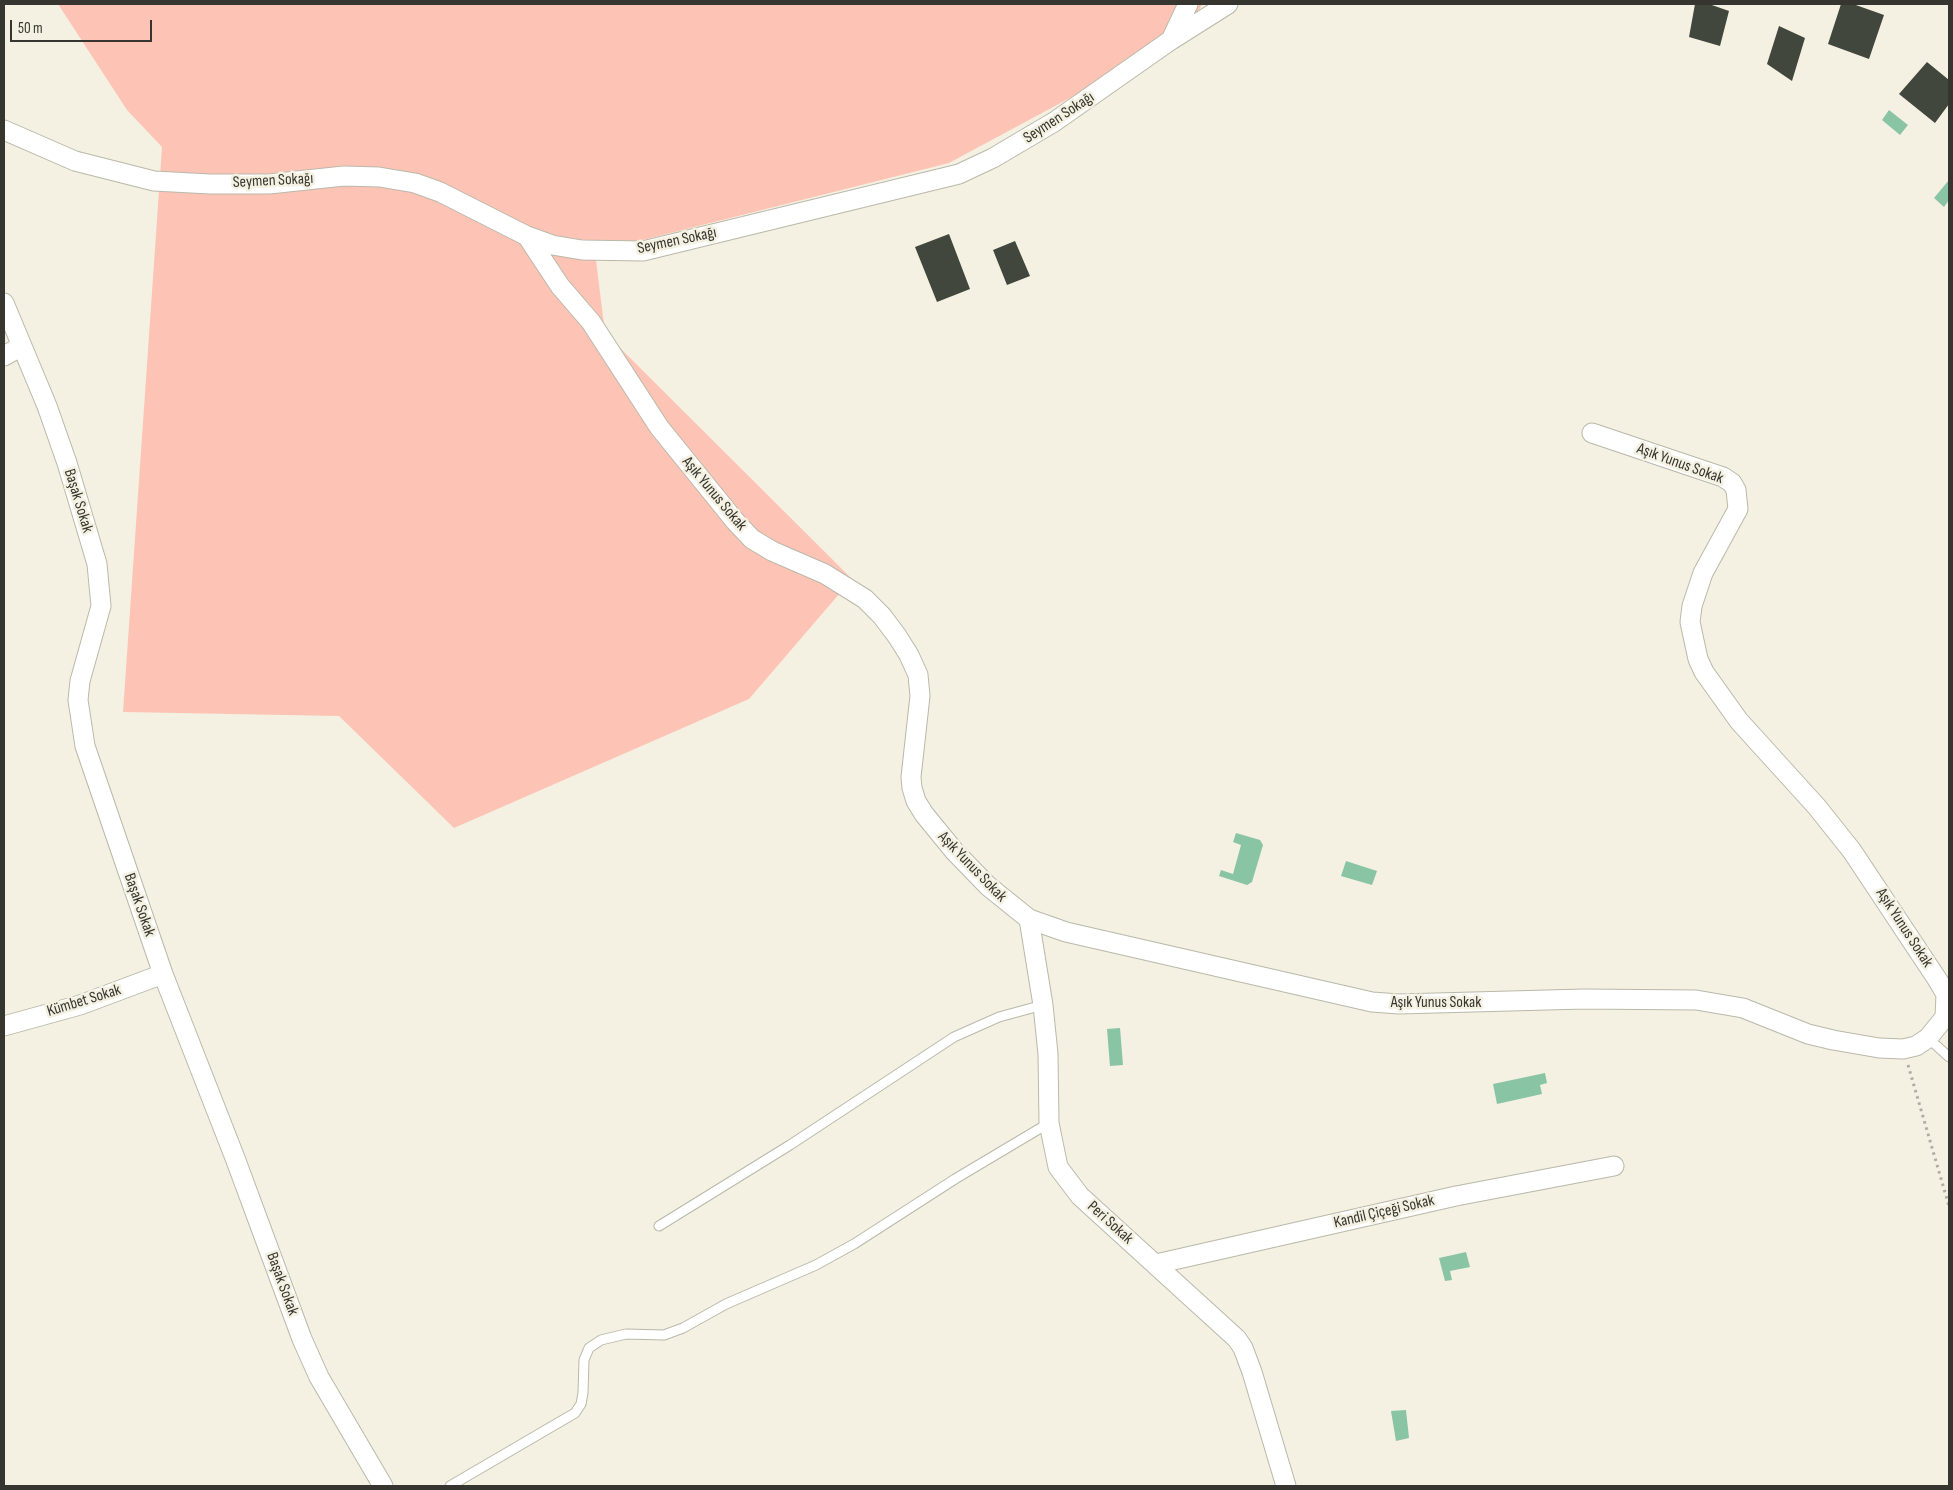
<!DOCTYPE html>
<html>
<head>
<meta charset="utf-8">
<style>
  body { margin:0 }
  #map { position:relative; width:1953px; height:1490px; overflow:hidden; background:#f4f1e2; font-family:"Sofia Sans Condensed",sans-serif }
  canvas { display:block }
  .frame { position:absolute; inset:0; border:5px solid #36352f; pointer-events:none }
  .scale { position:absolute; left:10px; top:20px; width:142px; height:22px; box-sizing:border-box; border:2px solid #36352f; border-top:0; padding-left:6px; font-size:15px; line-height:18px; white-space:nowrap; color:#36352f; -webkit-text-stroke:4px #f4f1e2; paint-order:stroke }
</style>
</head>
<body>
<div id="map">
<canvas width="1953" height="1490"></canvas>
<div class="frame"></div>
<div class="scale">50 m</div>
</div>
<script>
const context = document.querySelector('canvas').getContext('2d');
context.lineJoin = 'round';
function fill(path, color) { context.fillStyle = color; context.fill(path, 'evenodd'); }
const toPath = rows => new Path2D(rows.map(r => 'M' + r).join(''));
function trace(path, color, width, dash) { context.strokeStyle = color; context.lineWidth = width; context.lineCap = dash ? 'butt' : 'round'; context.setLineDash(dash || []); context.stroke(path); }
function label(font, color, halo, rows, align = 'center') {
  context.font = font + ' "Sofia Sans Condensed",sans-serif'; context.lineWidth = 5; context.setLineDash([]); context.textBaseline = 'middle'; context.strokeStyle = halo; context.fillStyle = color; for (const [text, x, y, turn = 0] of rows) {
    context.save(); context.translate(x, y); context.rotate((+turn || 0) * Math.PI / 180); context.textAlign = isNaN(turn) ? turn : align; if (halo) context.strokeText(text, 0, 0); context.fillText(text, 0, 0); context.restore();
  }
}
const green = toPath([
  [58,4,1202,4,1187,35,949,163,595,252,605,333,852,579,749,699,454,828,339,716,123,712,162,147,127,110]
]);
const water = toPath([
  [1889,110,1908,125,1900,135,1882,120],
  [1949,180,1949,200,1944,207,1934,198],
  [1236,833,1260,840,1263,845,1252,882,1247,885,1219,876,1221,870,1233,874,1241,845,1233,842],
  [1346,861,1377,871,1372,885,1341,876],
  [1120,1028,1123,1065,1110,1066,1107,1029],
  [1545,1073,1547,1083,1540,1085,1542,1094,1497,1104,1493,1084],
  [1466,1252,1470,1267,1450,1271,1452,1280,1445,1281,1439,1258],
  [1406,1410,1409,1438,1396,1441,1391,1411]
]);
const building = toPath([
  [1695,4,1709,4,1729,11,1720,46,1689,37],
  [1841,4,1853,4,1884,15,1869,59,1828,44],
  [1779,26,1805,38,1792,81,1767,64],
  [1927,62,1949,80,1949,104,1935,123,1899,94],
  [949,234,970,289,937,302,915,247],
  [1015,241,1030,276,1007,285,993,250]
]);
const path = toPath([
  [1908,1065,1949,1206]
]);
const lane = toPath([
  [1928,1038,1949,1057],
  [659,1226,790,1145,954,1037,999,1017,1043,1005],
  [450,1486,575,1413,581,1404,583,1393,584,1360,589,1348,601,1340,626,1334,664,1335,683,1328,726,1304,816,1265,854,1244,955,1179,1049,1123]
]);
const street = toPath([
  [1171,40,1188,4],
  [4,130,75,161,154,181,210,184,269,184,344,176,379,177,415,183,440,192,527,236,552,245,582,250,643,251,959,174,993,158,1054,122,1171,40,1228,4],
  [527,236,560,286,591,322,659,427,735,521,752,539,772,551,825,574,865,599,882,616,897,636,909,655,918,675,920,696,911,777,912,788,916,801,924,814,955,852,988,886,1029,919,1066,932,1372,1002,1399,1004,1584,999,1696,1000,1743,1008,1808,1034,1833,1040,1879,1048,1903,1049,1916,1046,1928,1038,1945,1017,1946,994,1937,979,1852,851,1817,807,1739,721,1704,672,1698,659,1690,622,1692,606,1703,573,1738,509,1736,490,1732,483,1723,477,1592,433],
  [4,303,47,406,67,463,97,564,101,606,80,681,78,700,85,746,163,974,235,1158,302,1339,319,1377,383,1486],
  [4,356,22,346],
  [1029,919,1043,1005,1048,1054,1049,1123,1058,1167,1080,1196,1237,1339,1243,1348,1252,1372,1286,1486],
  [4,1026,80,1005,163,974],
  [1156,1264,1456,1196,1614,1166]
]);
const streetNames = [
  ["Seymen Sokağı",1059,118,-33],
  ["Seymen Sokağı",273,181,-3],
  ["Seymen Sokağı",677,241,-12],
  ["Aşık Yunus Sokak",1680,464,20],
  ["Aşık Yunus Sokak",714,494,50],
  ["Başak Sokak",78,501,73],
  ["Aşık Yunus Sokak",972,867,46],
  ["Başak Sokak",139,905,71],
  ["Aşık Yunus Sokak",1904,928,57],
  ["Kümbet Sokak",84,1001,-17],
  ["Aşık Yunus Sokak",1436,1003],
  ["Kandil Çiçeği Sokak",1384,1212,-13],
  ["Peri Sokak",1110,1223,42],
  ["Başak Sokak",282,1284,70]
];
fill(green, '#fdc4b5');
fill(water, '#89c4a5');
fill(building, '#41473c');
trace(lane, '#bab8a9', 11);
trace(street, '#bab8a9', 21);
trace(path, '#afada1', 3, [2.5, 4]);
trace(lane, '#fff', 9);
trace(street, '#fff', 19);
label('16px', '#36352f', '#f4f1e2', streetNames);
</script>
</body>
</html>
